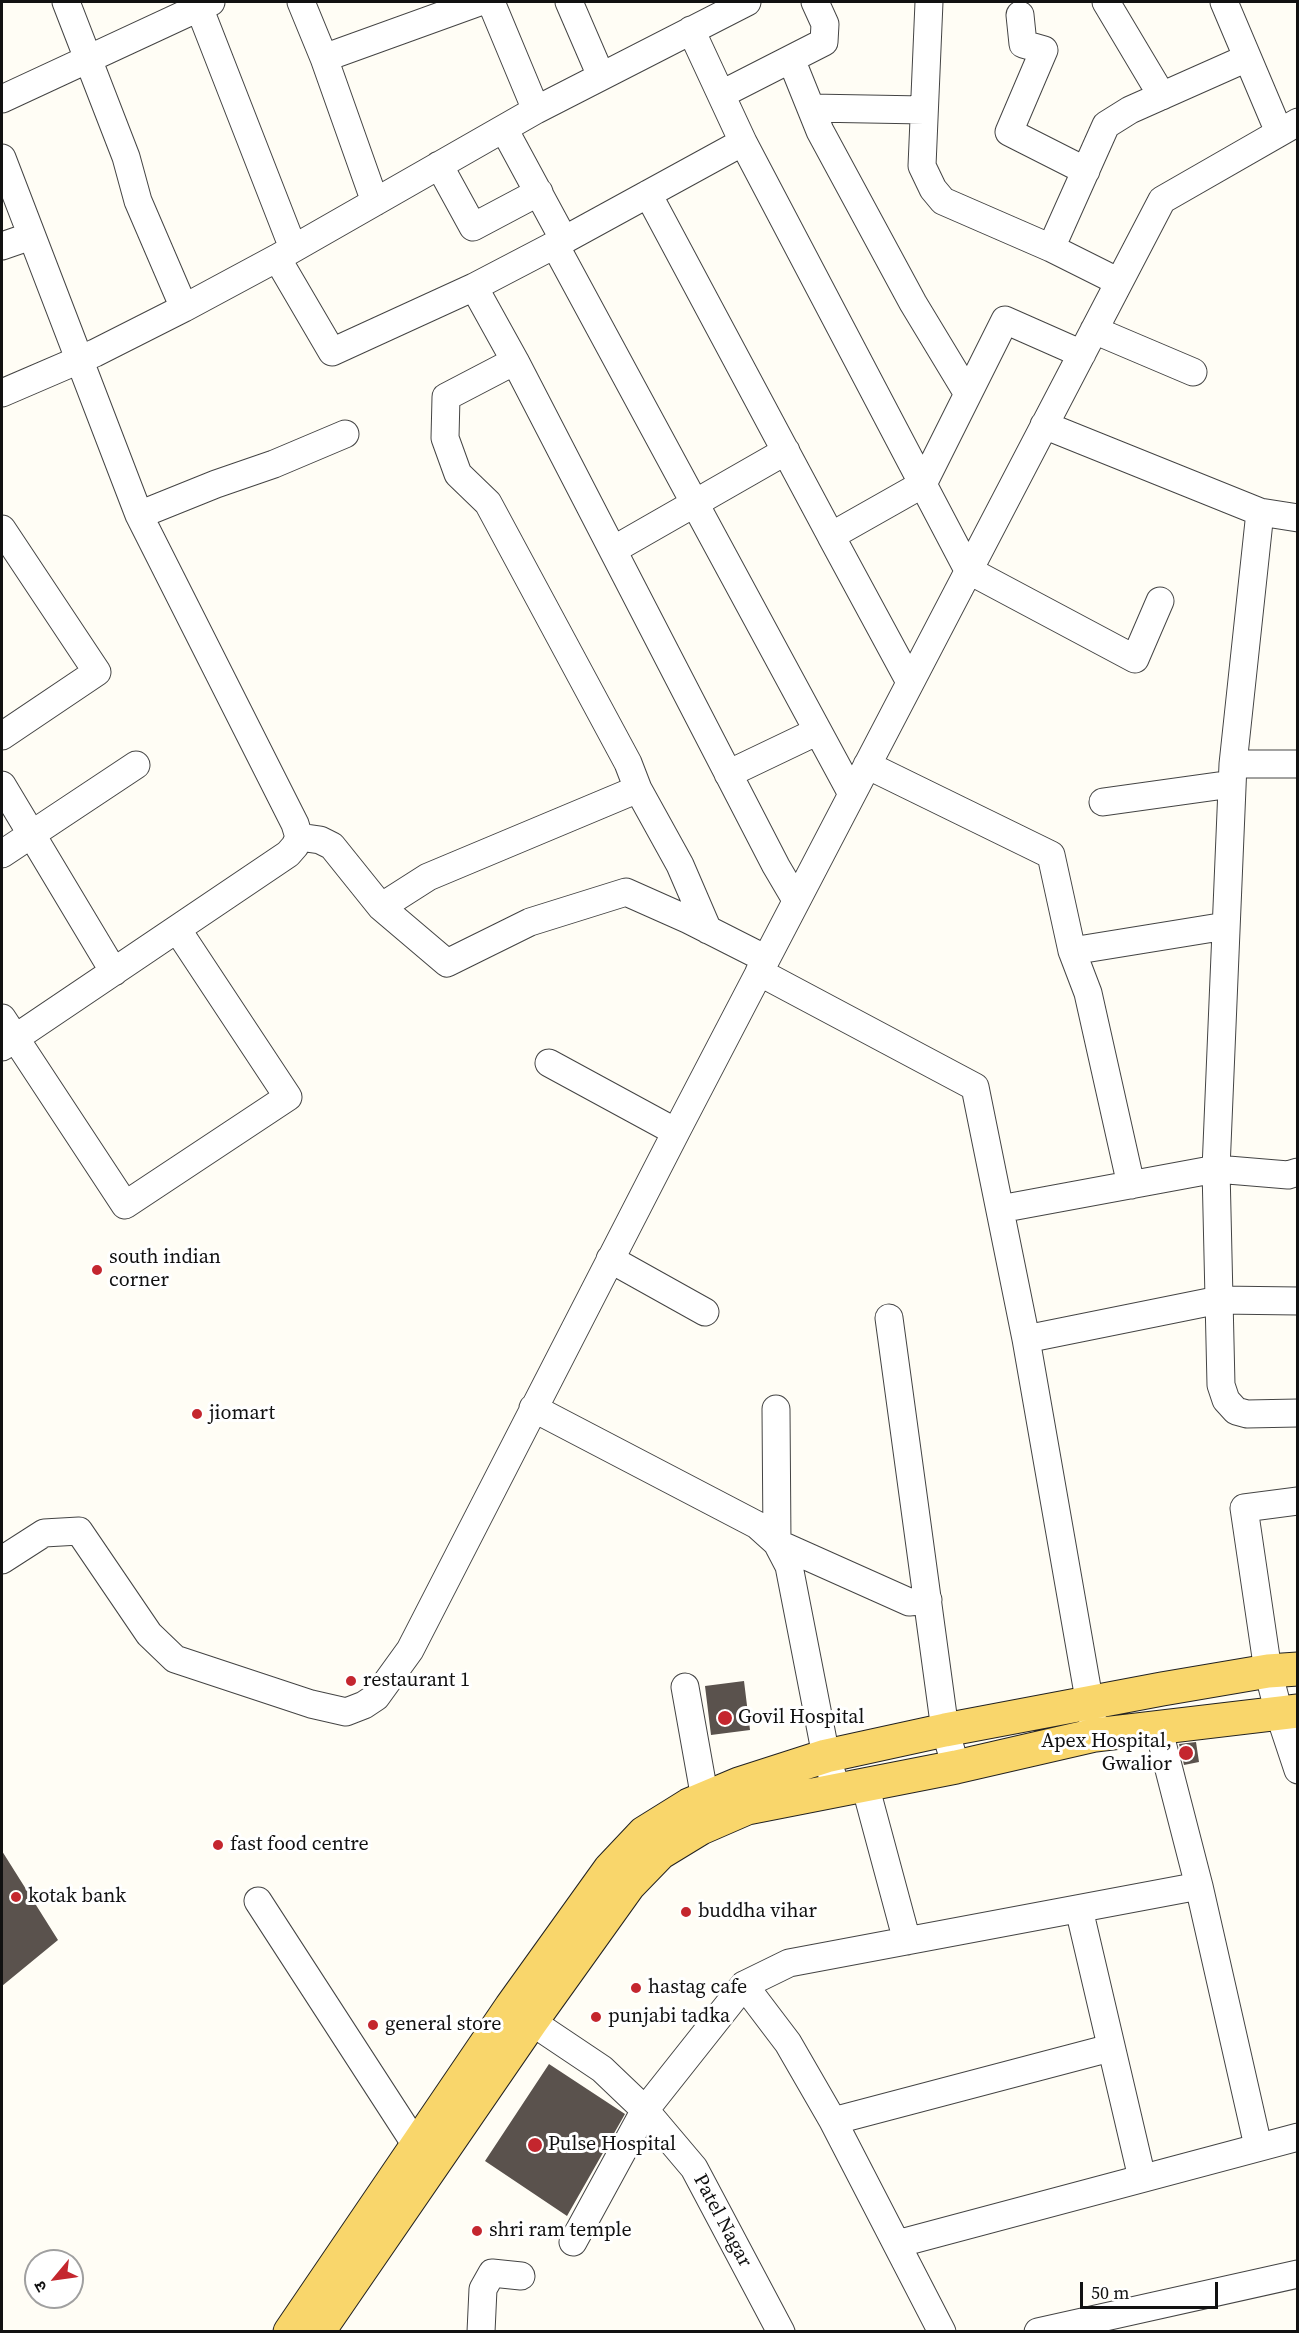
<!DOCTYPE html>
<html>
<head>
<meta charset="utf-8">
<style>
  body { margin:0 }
  #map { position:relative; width:1299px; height:2333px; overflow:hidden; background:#fffdf5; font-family:"Source Serif 4","Noto Sans Devanagari",serif }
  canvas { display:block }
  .frame { position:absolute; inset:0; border:3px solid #111; pointer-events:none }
  .north { position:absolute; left:24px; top:2249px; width:60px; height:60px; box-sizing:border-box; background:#fff; border:2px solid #a0a0a0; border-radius:50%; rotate:241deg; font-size:16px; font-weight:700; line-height:24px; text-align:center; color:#111 }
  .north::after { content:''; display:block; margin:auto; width:21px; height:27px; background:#c4262e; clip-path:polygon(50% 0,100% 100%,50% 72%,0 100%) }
  .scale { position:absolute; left:1080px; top:2282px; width:138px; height:27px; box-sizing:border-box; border:3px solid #111; border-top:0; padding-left:8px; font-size:18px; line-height:21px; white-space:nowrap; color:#111; -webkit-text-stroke:4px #fff; paint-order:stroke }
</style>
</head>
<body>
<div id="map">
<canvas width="1299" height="2333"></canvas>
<div class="frame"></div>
<div class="north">उ</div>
<div class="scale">50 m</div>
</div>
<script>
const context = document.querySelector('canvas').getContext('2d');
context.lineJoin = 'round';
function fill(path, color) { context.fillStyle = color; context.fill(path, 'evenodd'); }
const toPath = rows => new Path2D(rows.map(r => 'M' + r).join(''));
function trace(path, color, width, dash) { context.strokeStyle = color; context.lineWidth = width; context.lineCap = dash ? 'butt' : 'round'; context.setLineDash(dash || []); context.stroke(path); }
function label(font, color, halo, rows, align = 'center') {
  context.font = font + ' "Source Serif 4",serif'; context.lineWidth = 6; context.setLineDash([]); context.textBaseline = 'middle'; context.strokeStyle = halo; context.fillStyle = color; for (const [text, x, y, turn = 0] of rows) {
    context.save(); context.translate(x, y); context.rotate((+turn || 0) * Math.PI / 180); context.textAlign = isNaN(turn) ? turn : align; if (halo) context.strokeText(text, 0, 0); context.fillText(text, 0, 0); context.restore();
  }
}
const building = toPath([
  [744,1681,750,1730,711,1735,705,1686],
  [1196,1742,1199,1762,1184,1765,1179,1744],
  [2,1851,58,1940,2,1986],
  [549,2064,625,2114,567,2216,485,2161]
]);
const minor = toPath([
  [66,2,126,157,138,201,184,308],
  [197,2,293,248],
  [301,2,324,58,375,202],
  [491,2,536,110],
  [569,2,601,76],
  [929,2,922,166,933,189,943,201,1051,248,1119,282],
  [1106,2,1162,96],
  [1224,2,1279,132],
  [1020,15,1023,44,1044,50,1009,132,1086,171],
  [324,58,479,2],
  [791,59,820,131,913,303,968,394],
  [722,94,824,42,825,24,815,2],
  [2,99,211,2],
  [811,108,924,110],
  [743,142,968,570,1135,659,1160,601],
  [2,158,139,515,295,824,299,837,295,846,288,854,2,1047],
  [439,165,473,227,539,192],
  [648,194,831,536],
  [564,240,743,142,691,30],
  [555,245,852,794],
  [2,246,31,236],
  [1051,248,1106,125,1130,110,1247,58],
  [277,258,332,352,474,287,515,361],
  [474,287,564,240,504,129],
  [1094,330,1193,372],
  [2,393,95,353,184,308,277,258,536,110,747,2],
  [1044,425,1260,512,1233,764],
  [1260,512,1298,518],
  [139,515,216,484,274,464,345,434],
  [2,529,97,672,2,736],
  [613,550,786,451],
  [910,682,831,536,923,484,1005,320,1082,354],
  [1298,764,1233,764,1216,1169,1221,1385,1226,1400,1236,1411,1247,1414,1298,1413],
  [867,765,1051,855,1072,951],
  [728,774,818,731],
  [2,785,114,972],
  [638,789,680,865,708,930],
  [1103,802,1232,784],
  [299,837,320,840,332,846,381,907,447,963,530,922,626,892,689,920,766,959],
  [2,854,136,765],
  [381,907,428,877,638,789,628,763,488,503,458,474,445,438,446,397,515,361,776,866,796,900],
  [759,972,975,1087,1026,1339,1093,1722],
  [2,1018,125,1205,288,1097,177,929],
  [549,1063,676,1132],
  [1131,1185,1088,993,1072,951,1226,926],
  [1000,1209,1216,1169,1288,1175,1298,1172],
  [610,1259,705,1312],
  [889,1318,945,1730,956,1767],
  [1026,1339,1219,1300,1298,1301],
  [533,1408,757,1525,777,1543,789,1566,826,1756,837,1790],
  [776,1409,777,1543,909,1602,928,1600],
  [1298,1501,1244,1508,1268,1671,1279,1713,1298,1770],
  [2,1560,44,1533,79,1531,149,1634,175,1659,311,1704,346,1712,364,1705,376,1697,410,1650,676,1132,1162,200,1298,122],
  [685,1687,705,1799],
  [1158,1727,1199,1886,1258,2146],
  [865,1785,907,1941],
  [258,1901,416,2145],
  [1079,1909,1142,2178],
  [744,1985,789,1963,1199,1886],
  [514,2010,602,2069,645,2110,694,2168,781,2332],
  [833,2121,1110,2048],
  [573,2242,645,2110,744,1985,788,2043,833,2121,942,2332],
  [897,2244,1298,2137],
  [481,2332,483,2289,492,2273,521,2276],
  [1038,2332,1298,2274]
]);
const major = toPath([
  [290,2332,511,2007,610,1869,644,1833,689,1805,739,1784,826,1756,945,1730,1162,1689,1268,1671,1298,1669],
  [318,2332,531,2022,629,1885,660,1853,701,1828,747,1808,956,1767,1095,1735,1298,1711]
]);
const markers = [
  [97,1270,6,"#c4262e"],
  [197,1414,6,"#c4262e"],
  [351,1681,6,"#c4262e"],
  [725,1718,8,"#c4262e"],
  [1186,1753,8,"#c4262e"],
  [218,1845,6,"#c4262e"],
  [16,1897,6,"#c4262e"],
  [686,1912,6,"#c4262e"],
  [636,1988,6,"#c4262e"],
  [596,2017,6,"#c4262e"],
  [373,2025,6,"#c4262e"],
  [535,2145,8,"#c4262e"],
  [477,2231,6,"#c4262e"]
];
const poiNames = [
  ["south indian",109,1258],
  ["corner",109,1281],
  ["jiomart",209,1414],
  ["restaurant 1",363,1681],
  ["Govil Hospital",738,1718],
  ["Apex Hospital,",1172,1742,"right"],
  ["Gwalior",1172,1765,"right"],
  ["fast food centre",230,1845],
  ["kotak bank",28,1897],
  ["buddha vihar",698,1912],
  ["hastag cafe",648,1988],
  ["punjabi tadka",608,2017],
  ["general store",385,2025],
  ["Pulse Hospital",548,2145],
  ["shri ram temple",489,2231]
];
const streetNames = [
  ["Patel Nagar",722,2221,62]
];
fill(building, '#5a524d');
trace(minor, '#444', 29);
trace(major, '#222', 35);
trace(minor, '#fff', 27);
trace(major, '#f9d66b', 33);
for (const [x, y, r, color] of markers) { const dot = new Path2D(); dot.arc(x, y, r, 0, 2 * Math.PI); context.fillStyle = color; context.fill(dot); trace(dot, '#fff', 2); }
label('20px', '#111', '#fff', poiNames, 'left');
label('20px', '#111', '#fff', streetNames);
</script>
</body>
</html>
